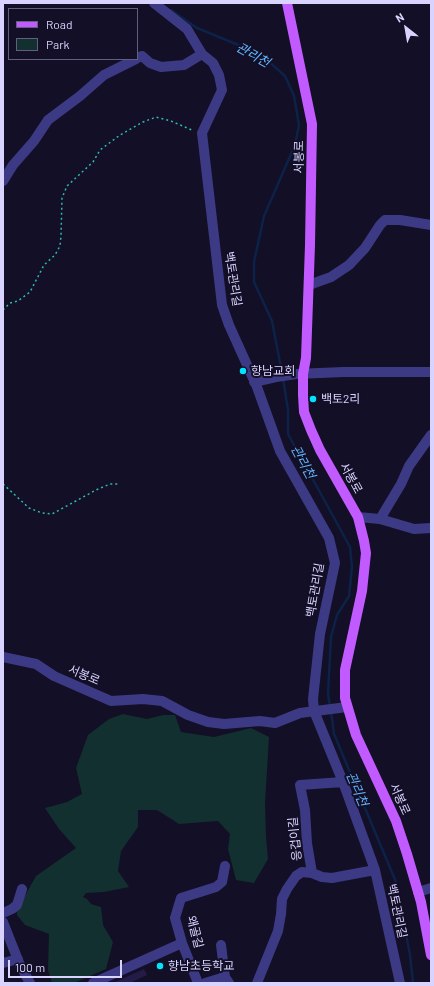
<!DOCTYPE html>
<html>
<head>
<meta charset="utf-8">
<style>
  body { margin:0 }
  #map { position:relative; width:434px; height:986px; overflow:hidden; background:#130f26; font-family:Barlow,sans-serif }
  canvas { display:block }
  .frame { position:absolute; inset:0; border:4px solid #d9d4ff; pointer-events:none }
  .legend { position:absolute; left:8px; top:8px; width:130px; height:52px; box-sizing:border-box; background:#130f26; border:1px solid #625e7d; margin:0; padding:5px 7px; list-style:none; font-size:12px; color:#d9d4ff }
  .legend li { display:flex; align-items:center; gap:8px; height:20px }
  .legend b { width:20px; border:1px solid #625e7d }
  .north { position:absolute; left:386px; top:8px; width:40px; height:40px; -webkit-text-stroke:3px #130f26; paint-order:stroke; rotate:329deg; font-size:11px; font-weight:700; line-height:16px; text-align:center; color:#d9d4ff }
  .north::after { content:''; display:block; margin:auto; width:14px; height:18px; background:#d9d4ff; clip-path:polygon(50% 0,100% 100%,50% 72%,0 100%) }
  .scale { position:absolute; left:8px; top:960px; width:114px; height:18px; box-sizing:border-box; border:2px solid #d9d4ff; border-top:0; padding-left:5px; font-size:12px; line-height:14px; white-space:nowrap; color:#d9d4ff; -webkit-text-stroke:3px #130f26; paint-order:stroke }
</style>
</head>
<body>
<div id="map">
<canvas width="434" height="986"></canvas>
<div class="frame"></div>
<ul class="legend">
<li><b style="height:5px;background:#c25bff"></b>Road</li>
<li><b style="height:11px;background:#12302f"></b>Park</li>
</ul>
<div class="north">N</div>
<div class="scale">100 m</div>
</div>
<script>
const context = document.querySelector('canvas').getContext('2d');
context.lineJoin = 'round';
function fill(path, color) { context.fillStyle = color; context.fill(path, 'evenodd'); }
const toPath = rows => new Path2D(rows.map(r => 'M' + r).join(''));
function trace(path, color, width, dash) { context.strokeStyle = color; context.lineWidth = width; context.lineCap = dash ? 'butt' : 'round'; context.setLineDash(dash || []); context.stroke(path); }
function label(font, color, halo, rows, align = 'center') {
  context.font = font + ' Barlow,"Noto Sans KR",sans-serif'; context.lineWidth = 4; context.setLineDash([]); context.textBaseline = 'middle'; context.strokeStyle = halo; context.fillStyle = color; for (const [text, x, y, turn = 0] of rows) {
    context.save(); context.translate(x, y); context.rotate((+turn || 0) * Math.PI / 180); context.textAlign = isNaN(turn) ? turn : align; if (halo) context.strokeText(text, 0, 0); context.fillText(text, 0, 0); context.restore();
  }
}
const green = toPath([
  [123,714,147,719,163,715,175,715,181,732,214,737,251,728,269,737,265,803,266,837,268,859,254,883,236,880,228,849,230,834,218,821,179,824,157,810,138,810,138,827,121,851,118,871,129,887,104,892,86,893,83,897,87,899,91,904,101,907,103,925,113,942,106,969,74,983,52,983,48,970,49,934,25,925,17,915,17,910,36,876,76,848,59,829,45,808,67,802,82,794,76,768,88,735,109,719]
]);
const stream = toPath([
  [171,10,197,28,236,44,265,58,285,76,294,96,299,125,295,145,264,216,254,262,254,282,272,321,282,373],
  [283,378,288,410,288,434,350,547,352,567,349,596,337,615,331,637,328,694,330,706],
  [331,711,334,734,396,882,410,955,413,983]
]);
const building = toPath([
  [144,969,147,975,130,983,113,983]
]);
const path = toPath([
  [3,310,10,303,18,301,30,292,44,265,55,255,60,246,61,236,62,198,67,186,93,162,100,150,120,135,143,122,156,117,171,121,194,131],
  [3,484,29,508,42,513,52,514,96,490,110,484,118,484]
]);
const minor = toPath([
  [154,3,187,29,202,54,213,63,219,75,222,90,202,133,222,305,229,325,257,387,280,451,329,538,335,563,320,634,313,699,314,711,343,782,375,870,400,983],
  [137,58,142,56,150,63,161,67,184,65,202,54],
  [3,181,13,165,34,141,48,120,80,96,104,75,136,59],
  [309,285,331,277,349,265,365,248,380,225,385,220,400,220,431,225],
  [254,382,276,377,296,374,343,372,431,372],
  [358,517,380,519,414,529,431,528],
  [380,519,401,484,409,466,431,435],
  [3,657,36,664,54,676,111,701,143,699,162,701,188,715,208,722,224,724,260,721,275,723,300,713,347,707],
  [312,873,322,877,332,878,375,870],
  [418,892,431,888],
  [3,913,12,909,17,905,22,889],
  [3,922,20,965,30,983],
  [221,945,225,977,229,983],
  [3,963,18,959],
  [93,983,182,943],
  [198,983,182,943,175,918,181,898,216,887,222,882,225,866],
  [205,983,225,977],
  [257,983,278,931,281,914,282,899,287,889,296,876,302,872,312,873,307,843,305,810,300,785,343,782]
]);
const major = toPath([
  [287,3,312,124,310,245,306,358,303,374,303,395,304,412,311,430,320,450,358,517,364,541,366,553,362,591,345,670,345,698,356,735,396,821,407,854,421,902,431,955]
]);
const markers = [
  [243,371,4,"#00e5ff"],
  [313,399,4,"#00e5ff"],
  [160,966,4,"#00e5ff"]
];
const streetNames = [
  ["서봉로",299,157,-89],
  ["백토관리길",233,279,81],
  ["서봉로",351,478,61],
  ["백토관리길",315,590,-80],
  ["서봉로",84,675,23],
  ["서봉로",400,799,66],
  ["응겁이길",295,839,-96],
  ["백토관리길",397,911,78],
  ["왜골길",195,932,76]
];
const poiNames = [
  ["향남교회",251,371],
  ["백토2리",321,399],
  ["향남초등학교",168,966]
];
const waterNames = [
  ["관리천",253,55,29],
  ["관리천",303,462,62],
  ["관리천",357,789,67]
];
fill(green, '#12302f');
trace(stream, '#0c2248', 2.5);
fill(building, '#241b47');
trace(path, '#2fb8b0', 1.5, [2, 3]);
trace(minor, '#3d3a85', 10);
trace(major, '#c25bff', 10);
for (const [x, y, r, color] of markers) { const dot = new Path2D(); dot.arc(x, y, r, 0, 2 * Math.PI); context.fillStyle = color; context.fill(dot); trace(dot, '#130f26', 1.5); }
label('12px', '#d9d4ff', '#130f26', streetNames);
label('12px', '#d9d4ff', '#130f26', poiNames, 'left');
label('italic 13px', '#62b6ff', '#130f26', waterNames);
</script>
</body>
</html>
